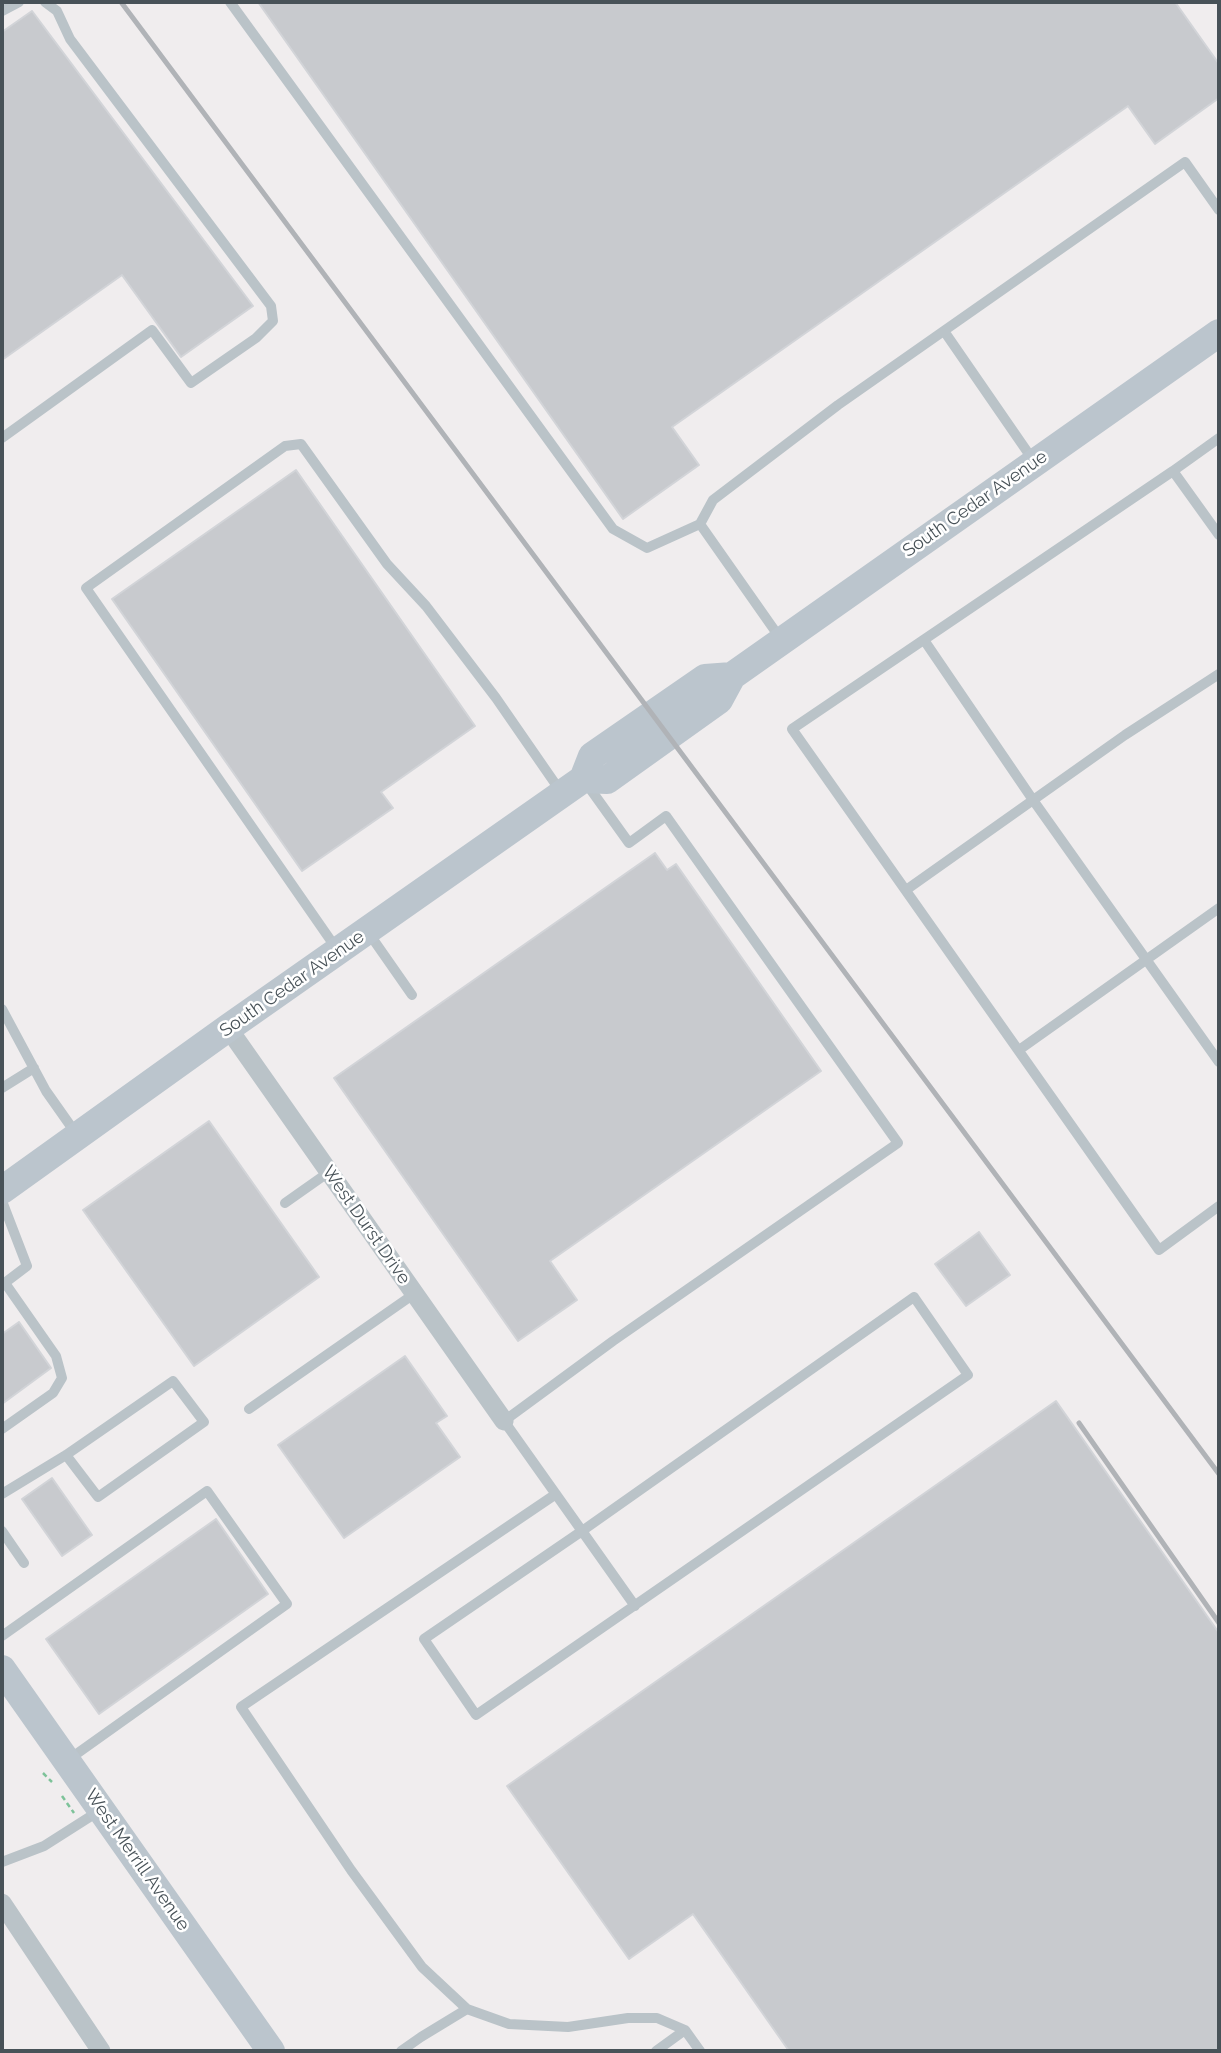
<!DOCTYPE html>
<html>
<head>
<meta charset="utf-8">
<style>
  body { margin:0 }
  #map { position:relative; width:1221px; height:2053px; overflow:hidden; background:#f0edee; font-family:Raleway,sans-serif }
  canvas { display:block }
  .frame { position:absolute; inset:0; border:4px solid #485258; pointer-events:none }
</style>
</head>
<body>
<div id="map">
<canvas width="1221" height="2053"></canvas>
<div class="frame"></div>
</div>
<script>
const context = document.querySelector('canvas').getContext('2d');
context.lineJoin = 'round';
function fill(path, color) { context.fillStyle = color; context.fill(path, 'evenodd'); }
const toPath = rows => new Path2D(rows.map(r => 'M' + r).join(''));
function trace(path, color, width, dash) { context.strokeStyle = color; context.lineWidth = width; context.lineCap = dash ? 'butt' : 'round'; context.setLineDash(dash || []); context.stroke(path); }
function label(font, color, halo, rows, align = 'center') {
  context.font = font + ' Raleway,sans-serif'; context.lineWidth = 5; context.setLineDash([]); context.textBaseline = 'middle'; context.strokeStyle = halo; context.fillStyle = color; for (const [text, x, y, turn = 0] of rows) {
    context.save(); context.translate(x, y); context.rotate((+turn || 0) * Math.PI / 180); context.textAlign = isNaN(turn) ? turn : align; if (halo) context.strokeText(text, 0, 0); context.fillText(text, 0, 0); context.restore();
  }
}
const building = toPath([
  [258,2,1175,2,1219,64,1219,98,1155,144,1128,106,672,427,699,465,623,519,258,2],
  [32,11,253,306,181,357,122,275,2,360,2,32,32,11],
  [296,470,475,726,381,792,393,808,302,871,112,599,296,470],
  [655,853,667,870,676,864,821,1071,550,1261,577,1300,518,1341,334,1078,655,853],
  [209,1121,319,1277,194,1366,83,1210,209,1121],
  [979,1232,1010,1275,966,1306,935,1264,979,1232],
  [19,1322,51,1368,2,1404,2,1334,19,1322],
  [405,1356,447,1416,436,1423,460,1457,344,1538,278,1445,405,1356],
  [1056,1401,1219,1633,1219,2051,789,2051,693,1914,629,1959,507,1786,1056,1401],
  [52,1478,92,1535,62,1556,22,1499,52,1478],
  [216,1519,268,1594,99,1714,46,1639,216,1519]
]);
const path = toPath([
  [43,1773,52,1782],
  [62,1796,74,1813]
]);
const lane = toPath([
  [230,2,613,529,647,548,700,524,713,500,838,405,1185,162,1219,210],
  [2,11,19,2],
  [944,331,1033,460],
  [2,438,152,330,191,383,256,338,273,321,271,306,70,39,57,11,45,2],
  [1219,438,1173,471,792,729,1159,1250,1219,1206],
  [1173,471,1219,535],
  [700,524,780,638],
  [924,640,1033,800,1219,1062],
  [586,783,629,843,666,816,898,1143,613,1341,504,1421,582,1531,914,1297,968,1375,476,1715,424,1639,582,1531,635,1606],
  [906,890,1125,735,1219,674],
  [368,932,412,995],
  [336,948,86,588,285,446,301,444,387,564,426,606,496,698,561,792],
  [2,1009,46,1091,77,1135],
  [1019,1050,1219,908],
  [2,1088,34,1068],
  [2,1201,27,1266,2,1285],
  [285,1203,329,1172],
  [249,1409,414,1294],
  [2,1429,53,1393,62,1378,56,1356,5,1283],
  [2,1494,66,1455,173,1381,204,1422,98,1497,66,1455],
  [556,1494,241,1707,351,1870,422,1967,467,2009,509,2024,568,2027,628,2018,657,2018,685,2030,700,2051],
  [2,1531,24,1563],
  [2,1636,207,1491,287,1604,68,1760],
  [2,1862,44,1846,99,1811],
  [401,2051,421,2037,467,2009],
  [656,2051,685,2030]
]);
const street = toPath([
  [228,1028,504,1421],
  [2,1903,101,2051]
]);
const secondary = toPath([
  [583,779,607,780,719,700,732,676],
  [2,1190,228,1028,583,779,592,756,705,678,732,676,1219,333],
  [2,1669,271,2051]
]);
const rail = toPath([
  [121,2,1219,1474],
  [1079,1423,1219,1623]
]);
const streetNames = [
  ["South Cedar Avenue",975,504,-35],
  ["South Cedar Avenue",292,984,-35],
  ["West Durst Drive",366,1225,55],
  ["West Merrill Avenue",137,1860,55]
];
fill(building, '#c8cace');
trace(building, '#d2d4d8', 2);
trace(path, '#7dc299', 2.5, [5, 3.5]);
trace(lane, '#bac3c8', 10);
trace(street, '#bac3c8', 19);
trace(secondary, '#bbc5cd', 28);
trace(rail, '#b0b3b7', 5);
label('18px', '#485258', '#fff', streetNames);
</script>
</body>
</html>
